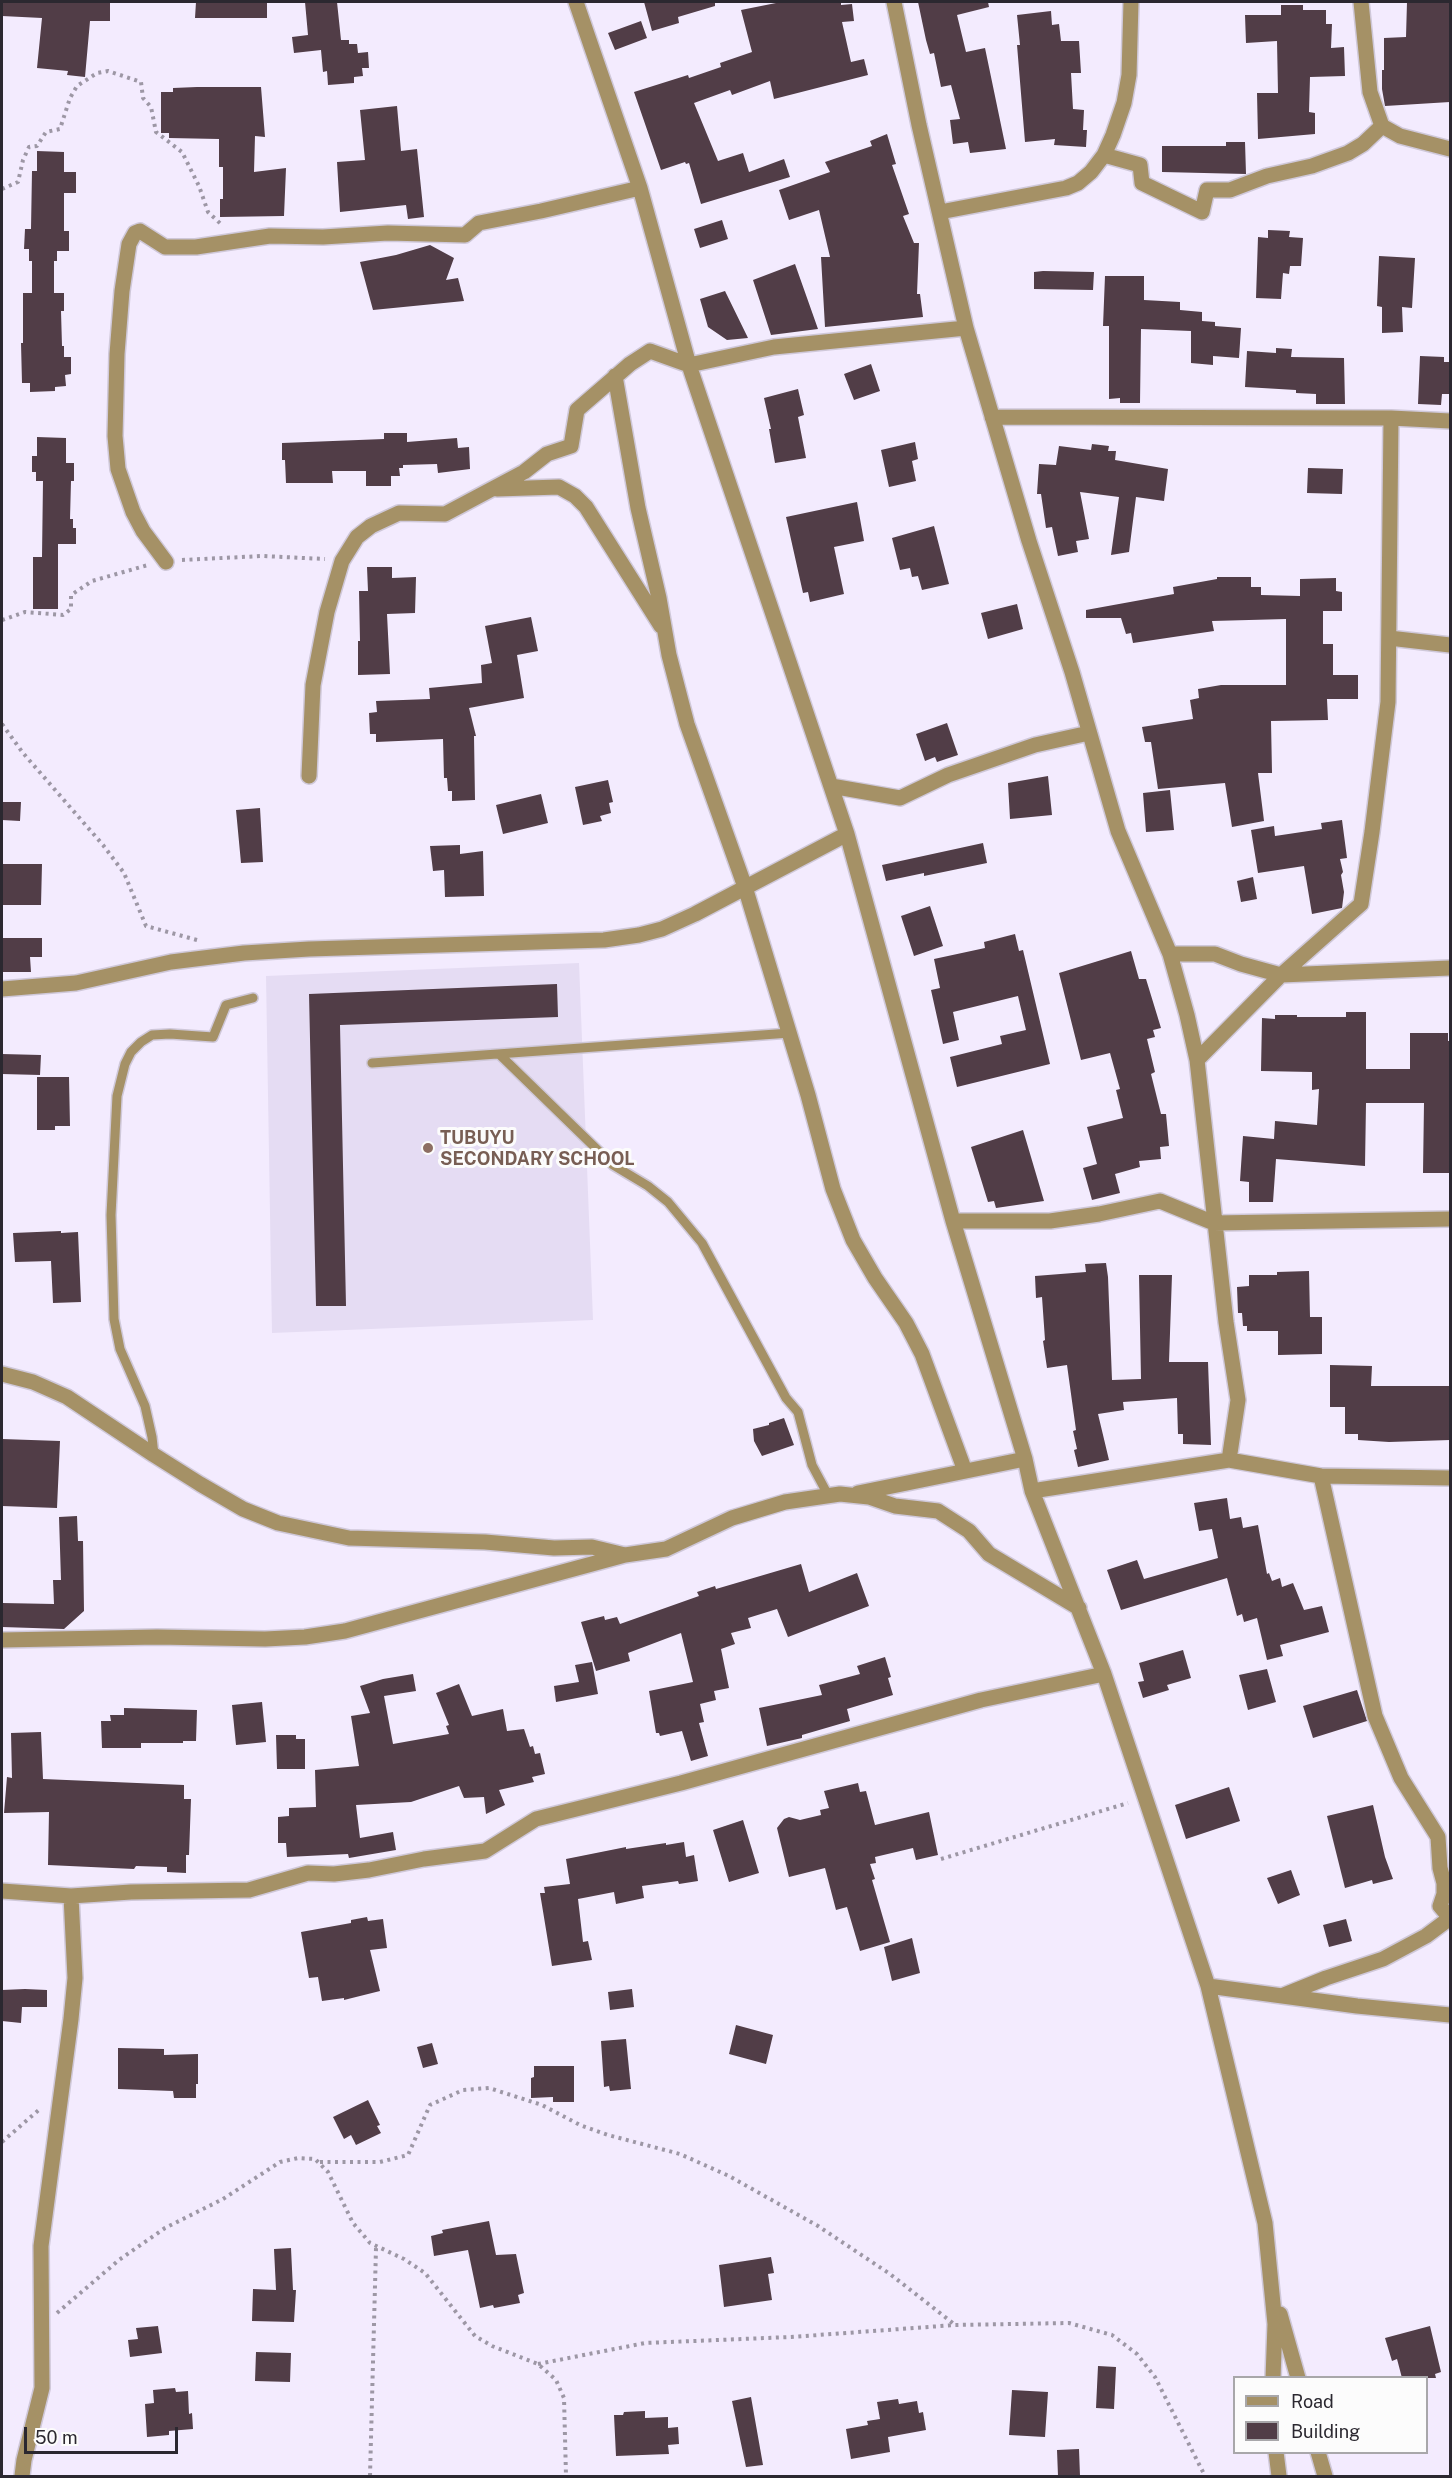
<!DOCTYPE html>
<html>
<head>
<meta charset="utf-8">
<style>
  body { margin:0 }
  #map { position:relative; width:1452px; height:2478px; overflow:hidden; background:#f3ebfe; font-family:"Public Sans",sans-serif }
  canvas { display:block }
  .frame { position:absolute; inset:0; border:3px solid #2b2830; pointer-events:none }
  .legend { position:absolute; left:1233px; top:2376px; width:195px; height:78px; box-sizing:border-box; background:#fcfcfc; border:2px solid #a8a7aa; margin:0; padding:8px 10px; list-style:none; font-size:18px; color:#2b2830 }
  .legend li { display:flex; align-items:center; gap:12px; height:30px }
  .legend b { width:30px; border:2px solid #a8a7aa }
  .scale { position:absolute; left:24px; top:2427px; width:154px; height:27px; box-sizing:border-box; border:3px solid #2b2830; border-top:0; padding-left:8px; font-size:18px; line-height:21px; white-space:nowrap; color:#2b2830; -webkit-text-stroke:4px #fcfcfc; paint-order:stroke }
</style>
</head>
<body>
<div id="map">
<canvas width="1452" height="2478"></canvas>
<div class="frame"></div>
<ul class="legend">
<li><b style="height:8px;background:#a59166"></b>Road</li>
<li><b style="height:16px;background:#513d47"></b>Building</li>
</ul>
<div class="scale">50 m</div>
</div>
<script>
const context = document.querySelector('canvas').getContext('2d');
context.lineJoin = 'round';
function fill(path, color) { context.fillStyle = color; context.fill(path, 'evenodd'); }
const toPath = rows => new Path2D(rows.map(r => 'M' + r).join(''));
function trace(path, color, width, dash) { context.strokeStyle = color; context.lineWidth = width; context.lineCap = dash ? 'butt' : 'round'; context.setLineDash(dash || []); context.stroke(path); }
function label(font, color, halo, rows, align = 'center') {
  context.font = font + ' "Public Sans",sans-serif'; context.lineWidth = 6; context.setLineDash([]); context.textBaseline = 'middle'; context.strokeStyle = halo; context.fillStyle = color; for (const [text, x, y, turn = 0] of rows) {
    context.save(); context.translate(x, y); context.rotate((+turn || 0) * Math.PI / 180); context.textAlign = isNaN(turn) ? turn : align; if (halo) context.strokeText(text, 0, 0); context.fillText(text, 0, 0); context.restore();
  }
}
const built = toPath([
  [579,963,593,1320,272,1333,266,976]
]);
const building = toPath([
  [2,2,110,2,110,21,90,21,85,77,67,75,68,71,37,68,42,18,2,16],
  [196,2,267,2,267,18,195,18],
  [305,2,337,2,341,40,349,40,349,44,357,44,358,53,368,52,369,68,362,68,363,76,354,77,354,83,328,85,327,71,323,72,321,50,294,53,292,37,308,35],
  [644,2,715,2,715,6,678,17,679,23,652,31],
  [781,2,841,2,841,5,852,4,854,21,842,22,851,62,864,59,868,75,774,99,770,81,732,95,730,90,694,103,718,161,743,153,749,172,784,159,790,177,701,204,689,163,686,164,685,162,661,170,634,92,688,75,689,78,721,67,720,63,752,52,741,10],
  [918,2,988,2,989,7,957,15,966,52,985,48,1006,149,970,153,968,142,953,144,950,120,960,119,951,85,941,87,934,53,930,54,926,40],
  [1407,2,1450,2,1450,102,1385,106,1382,89,1382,70,1384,70,1384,38,1406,37],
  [1281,5,1303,5,1303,10,1326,10,1326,24,1332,24,1331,48,1344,47,1345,76,1310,77,1309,112,1315,113,1315,134,1258,139,1257,93,1278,93,1277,41,1246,43,1245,15,1281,15],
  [1051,11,1052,25,1059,24,1061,41,1079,41,1081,73,1071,73,1073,109,1084,110,1083,130,1087,130,1086,147,1054,145,1055,139,1025,142,1017,45,1020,45,1017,15],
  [641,21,647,38,615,50,608,33],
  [197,87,261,87,265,137,255,136,254,172,286,168,284,216,220,217,220,199,223,199,223,167,219,167,219,139,169,138,169,133,161,133,161,92,173,92,173,88],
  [397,106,401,151,417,149,424,217,408,219,406,205,340,212,337,162,365,160,360,110],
  [887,134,896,164,892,165,909,214,903,216,914,243,919,243,917,294,920,294,923,317,825,327,821,257,830,257,819,210,789,220,779,190,830,172,825,162,872,146,870,141],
  [1226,142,1245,142,1246,174,1162,172,1162,146,1226,146],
  [37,151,64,152,64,172,76,172,76,193,64,193,64,231,69,231,69,251,57,251,57,261,54,261,54,293,64,293,64,311,61,311,62,346,64,346,64,357,71,357,71,374,65,375,66,386,55,387,55,391,30,392,30,383,22,383,21,343,23,343,23,293,32,293,32,261,29,261,29,249,24,249,25,229,31,229,32,171,37,171],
  [722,220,728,239,700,248,694,229],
  [1268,230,1290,231,1289,237,1303,238,1301,266,1290,266,1289,274,1283,273,1281,299,1256,298,1258,237,1268,238],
  [430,245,454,258,446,280,458,278,464,301,373,310,360,262,396,255],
  [1379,256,1415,258,1412,308,1402,307,1403,332,1382,333,1382,307,1377,306],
  [795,264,818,329,771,335,753,280],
  [1043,271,1094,272,1093,290,1034,289,1034,272],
  [1105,276,1144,276,1144,300,1180,302,1180,310,1202,312,1202,321,1215,322,1215,326,1241,328,1239,358,1213,356,1213,365,1191,363,1191,331,1141,329,1140,403,1120,403,1120,398,1109,399,1109,326,1103,326],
  [725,291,748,338,727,340,708,327,700,299],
  [1276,348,1292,349,1291,357,1344,358,1345,404,1316,404,1316,394,1296,393,1296,390,1245,387,1247,351,1276,353],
  [1420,356,1444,357,1444,362,1450,362,1450,394,1442,394,1441,405,1418,404],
  [871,364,880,391,854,400,844,374],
  [798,389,804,415,798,417,806,458,775,463,769,429,771,429,764,398],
  [384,433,407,433,407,442,457,438,458,448,469,447,470,469,438,473,437,464,403,465,403,468,399,468,400,476,391,476,391,486,366,486,366,471,332,471,333,483,286,483,285,460,282,460,282,443,384,439],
  [37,437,66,438,66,463,74,463,74,481,71,481,70,519,73,519,73,528,76,528,76,544,58,544,58,609,33,609,33,557,42,557,43,481,36,481,36,472,32,472,32,456,37,456],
  [915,442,918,459,912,461,916,481,889,487,881,450],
  [1092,444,1109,446,1108,451,1116,451,1115,460,1168,469,1164,501,1136,497,1129,552,1111,555,1119,497,1080,492,1089,539,1076,541,1078,552,1058,556,1052,527,1046,528,1041,494,1037,494,1039,464,1056,465,1059,446,1091,450],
  [1308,468,1343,469,1342,494,1307,493],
  [857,502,864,541,834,547,844,594,810,602,808,592,803,593,786,517],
  [934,526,949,584,922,590,918,576,912,577,910,568,900,570,892,538],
  [367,567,392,567,392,578,416,577,415,613,387,614,390,674,358,675,358,641,360,641,359,591,368,591],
  [1217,577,1251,577,1251,587,1261,587,1261,595,1300,596,1300,579,1336,578,1336,591,1342,592,1342,611,1323,611,1323,644,1333,644,1333,675,1358,675,1358,699,1327,699,1328,720,1271,721,1272,773,1258,773,1264,821,1232,827,1225,783,1158,789,1151,742,1145,742,1142,727,1193,719,1190,700,1199,698,1198,689,1221,685,1286,685,1286,619,1212,621,1214,631,1133,643,1131,633,1126,634,1121,618,1086,618,1086,610,1174,594,1173,587,1217,579],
  [1017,604,1023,629,988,639,981,613],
  [531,617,538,651,517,655,524,698,469,708,476,736,474,736,475,800,452,801,452,791,448,791,447,778,444,778,443,739,376,742,376,734,370,734,369,713,377,712,376,701,430,699,429,688,482,683,481,665,492,663,485,626],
  [947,723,958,755,937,762,935,757,925,761,916,734],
  [1048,776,1052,815,1010,819,1008,783],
  [608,780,613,802,609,803,611,813,600,816,602,821,583,825,575,787],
  [1170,790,1174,830,1146,832,1143,793],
  [541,794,548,823,503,834,496,805],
  [2,802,21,802,20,821,2,820],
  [260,808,263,862,241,863,236,810],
  [1342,820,1347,858,1340,859,1343,872,1341,875,1344,892,1342,908,1312,914,1304,866,1258,873,1251,830,1274,826,1275,836,1322,829,1321,823],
  [983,843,987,863,924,876,924,873,886,881,882,865],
  [460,845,460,854,483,851,484,896,445,897,444,870,433,871,430,846],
  [2,864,42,864,41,905,2,905],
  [1253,877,1257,899,1241,902,1237,881],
  [930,906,943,946,914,956,901,916],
  [1015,934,1019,951,1023,950,1050,1064,957,1087,950,1057,1002,1044,1000,1036,1026,1030,1018,996,953,1012,959,1040,943,1044,931,990,940,988,934,959,985,948,984,942],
  [2,938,42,938,42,957,30,957,31,972,2,972],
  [1131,951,1139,979,1146,979,1161,1028,1153,1030,1155,1037,1147,1039,1155,1072,1151,1074,1161,1114,1166,1114,1169,1146,1160,1147,1161,1159,1139,1161,1140,1167,1115,1174,1120,1193,1092,1200,1083,1168,1097,1164,1087,1127,1123,1118,1116,1090,1120,1089,1110,1053,1081,1060,1059,973],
  [557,984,558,1017,340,1025,346,1306,316,1306,309,994],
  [1346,1012,1366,1012,1366,1069,1410,1069,1410,1033,1448,1033,1448,1041,1450,1041,1450,1173,1423,1173,1424,1103,1366,1103,1365,1166,1276,1159,1273,1202,1249,1202,1249,1182,1240,1181,1243,1136,1274,1139,1275,1121,1317,1125,1319,1089,1312,1090,1312,1072,1261,1071,1262,1018,1275,1019,1275,1015,1297,1015,1297,1017,1346,1017],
  [2,1054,41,1055,40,1075,2,1074],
  [37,1077,69,1077,70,1126,55,1126,55,1130,37,1130],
  [1023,1130,1044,1201,996,1208,994,1201,988,1202,971,1147],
  [61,1231,61,1233,78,1232,81,1302,53,1303,51,1261,15,1262,13,1233],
  [1106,1263,1108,1277,1112,1380,1141,1379,1139,1275,1172,1275,1169,1362,1208,1362,1211,1445,1183,1444,1183,1434,1178,1434,1177,1398,1123,1402,1124,1410,1098,1414,1109,1460,1078,1467,1074,1450,1077,1449,1073,1431,1076,1430,1067,1365,1047,1368,1043,1341,1045,1340,1042,1297,1036,1298,1035,1276,1086,1272,1085,1264],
  [1309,1271,1310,1317,1322,1317,1322,1354,1278,1355,1278,1331,1247,1331,1247,1326,1243,1326,1242,1313,1238,1313,1237,1287,1249,1286,1249,1275,1277,1275,1277,1272],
  [1330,1365,1372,1366,1371,1386,1450,1386,1450,1440,1389,1442,1358,1440,1358,1434,1345,1434,1345,1407,1330,1407],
  [784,1418,794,1445,762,1456,754,1441,753,1429,769,1425,769,1423],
  [2,1439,60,1441,57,1508,2,1506],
  [1227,1498,1230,1519,1241,1517,1243,1528,1258,1525,1267,1574,1269,1573,1272,1581,1280,1578,1282,1587,1293,1583,1304,1610,1322,1606,1329,1632,1280,1645,1283,1656,1267,1660,1257,1618,1244,1622,1242,1614,1237,1616,1227,1578,1121,1610,1107,1570,1137,1560,1144,1579,1218,1558,1212,1529,1199,1531,1194,1503],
  [77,1516,78,1541,83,1541,84,1611,64,1629,2,1627,2,1603,54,1604,53,1580,61,1580,59,1517],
  [801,1564,809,1592,857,1573,869,1606,788,1637,777,1609,748,1618,751,1628,731,1633,735,1644,721,1649,729,1688,714,1691,716,1700,700,1704,704,1722,699,1723,708,1756,691,1761,682,1731,660,1736,659,1733,656,1733,649,1691,693,1682,681,1633,628,1653,630,1661,596,1671,581,1622,604,1616,605,1620,617,1617,620,1624,699,1596,697,1592,715,1586,716,1589],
  [1183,1650,1191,1678,1167,1685,1169,1690,1143,1698,1138,1682,1144,1681,1139,1663],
  [885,1657,891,1677,888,1678,893,1695,847,1709,850,1721,802,1735,802,1738,767,1746,759,1708,822,1695,819,1685,860,1674,857,1666],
  [592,1662,598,1694,556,1702,554,1686,579,1682,575,1665],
  [1267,1669,1276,1702,1248,1710,1239,1675],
  [413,1674,416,1691,384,1696,393,1744,449,1734,446,1726,449,1725,436,1693,459,1684,472,1716,503,1709,507,1731,524,1729,530,1747,533,1746,535,1754,540,1753,545,1774,532,1777,534,1782,499,1790,505,1805,486,1814,484,1797,464,1798,459,1786,411,1802,356,1805,360,1838,393,1832,396,1850,349,1858,348,1854,287,1857,286,1843,278,1843,278,1817,289,1816,289,1808,316,1807,315,1770,359,1766,351,1716,370,1713,360,1686,383,1679],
  [1357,1690,1367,1721,1313,1738,1303,1706],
  [262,1702,266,1742,236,1745,232,1705],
  [124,1708,197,1710,196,1741,183,1741,183,1743,141,1743,141,1748,102,1748,101,1721,111,1721,110,1715,124,1715],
  [41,1732,43,1779,184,1785,184,1799,191,1799,189,1855,186,1855,186,1873,167,1872,167,1867,136,1866,134,1869,48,1865,49,1812,4,1813,7,1777,12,1778,11,1733],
  [276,1735,296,1735,296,1739,305,1739,305,1769,277,1769],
  [858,1783,860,1792,866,1791,875,1825,929,1812,938,1855,916,1860,913,1848,875,1857,876,1863,870,1864,875,1879,872,1880,890,1942,860,1951,847,1907,836,1910,825,1868,789,1877,777,1828,784,1819,789,1817,800,1820,821,1815,820,1810,829,1808,824,1791],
  [1229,1787,1240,1821,1186,1839,1175,1805],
  [1373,1805,1385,1857,1393,1879,1373,1884,1372,1880,1345,1888,1327,1816],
  [743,1820,759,1873,729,1882,713,1830],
  [684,1842,686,1857,694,1855,698,1881,679,1884,678,1881,642,1886,644,1898,616,1904,614,1892,578,1899,583,1942,588,1941,592,1960,552,1966,540,1893,545,1893,544,1887,570,1884,566,1859,626,1847,626,1849,666,1843,666,1845],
  [1291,1870,1300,1895,1278,1904,1267,1878],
  [367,1917,368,1921,383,1919,387,1948,370,1950,380,1991,344,2000,344,1998,322,2001,318,1977,309,1978,301,1932,351,1923,351,1920],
  [1346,1919,1352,1941,1329,1947,1323,1925],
  [912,1938,920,1973,892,1981,884,1947],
  [25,1989,47,1990,47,2007,22,2007,21,2023,2,2021,2,1990],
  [632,1989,634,2007,610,2010,608,1992],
  [736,2025,773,2035,766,2064,729,2054],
  [626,2039,631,2089,610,2091,609,2086,604,2087,601,2041],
  [432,2043,438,2064,423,2068,417,2047],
  [118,2048,164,2049,164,2055,198,2054,198,2084,196,2084,196,2098,174,2098,173,2091,118,2089],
  [534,2066,574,2066,574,2102,553,2102,553,2097,531,2098,531,2078,534,2077],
  [368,2100,380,2125,377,2126,381,2133,356,2145,351,2135,344,2139,333,2117],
  [489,2221,496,2255,516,2254,524,2293,518,2295,520,2303,494,2308,493,2305,480,2308,468,2250,434,2256,431,2236,443,2233,442,2230],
  [291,2248,293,2290,296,2290,294,2322,252,2321,253,2289,276,2290,274,2249],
  [771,2257,774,2273,768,2274,772,2300,724,2307,719,2265],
  [158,2326,162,2353,130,2357,128,2340,138,2339,136,2328],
  [1430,2326,1441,2372,1435,2374,1436,2378,1402,2378,1397,2359,1392,2361,1385,2338],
  [256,2352,291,2353,290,2382,255,2381],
  [1098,2366,1116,2367,1114,2409,1096,2408],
  [175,2388,176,2392,188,2391,189,2414,192,2413,193,2429,169,2431,169,2435,147,2437,145,2404,154,2403,153,2390],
  [1012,2390,1048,2392,1045,2437,1009,2435],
  [751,2397,763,2465,746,2467,732,2401],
  [898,2399,899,2404,917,2401,919,2413,923,2412,926,2430,888,2437,890,2452,851,2459,846,2429,868,2425,867,2421,880,2419,877,2402],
  [645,2411,645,2418,668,2417,668,2428,678,2427,679,2444,668,2445,669,2454,616,2456,614,2415,623,2415,624,2412],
  [1079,2449,1080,2476,1058,2476,1057,2450]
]);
const path = toPath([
  [2,189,18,182,23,160,29,147,37,146,46,132,60,129,70,98,77,86,97,73,108,71,141,82,143,98,151,107,156,132,182,152,199,186,208,212,223,226],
  [182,560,262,556,325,559],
  [2,620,25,612,63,615,71,609,71,595,92,581,148,565],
  [2,724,23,753,103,845,124,873,146,926,197,940],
  [941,1859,1128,1803],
  [2,2142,41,2108],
  [320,2162,380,2162,408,2155,430,2105,463,2090,489,2088,542,2105,580,2125,608,2135,680,2154,729,2176,818,2226,890,2274,954,2324],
  [57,2313,119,2260,165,2228,223,2199,280,2162,298,2158,315,2159,328,2172,353,2223,370,2243,404,2259,425,2273,475,2336,492,2346,538,2364,556,2380,564,2398,566,2476],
  [538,2364,645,2343,791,2337,955,2325,1069,2323,1112,2335,1137,2354,1155,2377,1205,2476],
  [370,2476,376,2248]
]);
const lane = toPath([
  [499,1054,613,1165,648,1186,668,1202,702,1243,786,1398,798,1412,812,1465,828,1495],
  [372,1063,790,1033],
  [154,1455,152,1437,145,1406,120,1349,114,1319,111,1215,117,1096,125,1064,131,1052,141,1042,152,1035,170,1034,213,1037,226,1005,253,998]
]);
const street = toPath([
  [576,2,640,188,689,365,847,834,953,1221,1025,1459,1032,1491,1104,1674,1208,1986,1265,2223,1275,2324,1273,2378],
  [894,2,919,125,966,328,1029,541,1072,672,1118,831,1170,954,1187,1015,1197,1060,1226,1322,1238,1400,1229,1460],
  [1361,2,1370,92,1382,126,1400,136,1450,149],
  [1104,155,1140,165,1142,183,1202,212,1207,190,1230,190,1267,176,1312,166,1348,153,1363,144,1382,126],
  [940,212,1066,188,1078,183,1091,172,1104,155,1113,135,1124,103,1129,75,1131,2],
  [615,376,638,508,659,598,669,655,687,724,745,887,808,1095,833,1189,853,1240,875,1278,906,1323,922,1354,965,1471],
  [992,417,1391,418,1450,421],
  [497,489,559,487,575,496,586,507,661,626],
  [166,562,143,531,133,512,118,469,115,436,117,354,122,291,129,244,135,233,140,231,165,247,196,247,270,236,323,237,388,233,465,235,479,223,541,211,640,188],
  [1389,638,1450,645],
  [309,776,313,685,327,612,342,561,357,537,371,526,399,513,445,514,524,472,547,454,571,446,577,410,630,364,650,351,689,365,774,347,966,328],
  [831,786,900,798,948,775,1035,745,1089,733],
  [1170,954,1215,954,1241,964,1281,975,1361,904,1372,832,1388,702,1391,418],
  [2,989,76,983,171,962,244,953,309,949,604,940,639,935,662,929,695,914,847,834],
  [1197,1060,1281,975,1450,968],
  [953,1221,1050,1221,1099,1214,1160,1201,1214,1223,1450,1219],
  [2,1374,33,1382,67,1397,154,1455,200,1484,243,1509,278,1523,349,1538,485,1542,554,1548,592,1547,625,1555],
  [1032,1491,1229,1460,1321,1476,1450,1478],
  [858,1493,1025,1459],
  [2,1640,157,1637,265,1639,305,1637,345,1631,625,1555,666,1549,732,1518,785,1502,840,1494,869,1497,895,1506,938,1511,969,1531,989,1554,1079,1608],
  [2,1891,71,1896,131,1892,249,1890,308,1873,334,1874,369,1870,424,1859,485,1851,536,1819,681,1783,981,1700,1104,1674],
  [1208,1986,1357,2006,1450,2015],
  [1284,1995,1326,1978,1383,1959,1426,1936,1450,1918,1440,1906,1444,1894,1444,1883,1440,1868,1438,1837,1401,1778,1375,1716,1321,1476],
  [1280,2314,1298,2378],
  [1276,2452,1279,2476],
  [1318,2452,1325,2476],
  [22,2476,24,2460,42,2388,41,2246,71,2019,75,1978,71,1896]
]);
const markers = [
  [428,1148,6,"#8d6e63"]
];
const educationNames = [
  ["TUBUYU",440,1138],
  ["SECONDARY SCHOOL",440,1159]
];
fill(built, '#e5dcf3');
fill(building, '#513d47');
trace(lane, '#cfc8d9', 12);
trace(street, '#cfc8d9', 18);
trace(path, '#9d97a5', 4, [3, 4.5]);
trace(lane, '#a59166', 9);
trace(street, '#a59166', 15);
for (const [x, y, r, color] of markers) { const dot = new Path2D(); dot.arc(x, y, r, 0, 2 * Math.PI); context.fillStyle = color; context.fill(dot); trace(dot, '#fcfcfc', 2); }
label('bold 18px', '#785e54', '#fcfcfc', educationNames, 'left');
</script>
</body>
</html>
